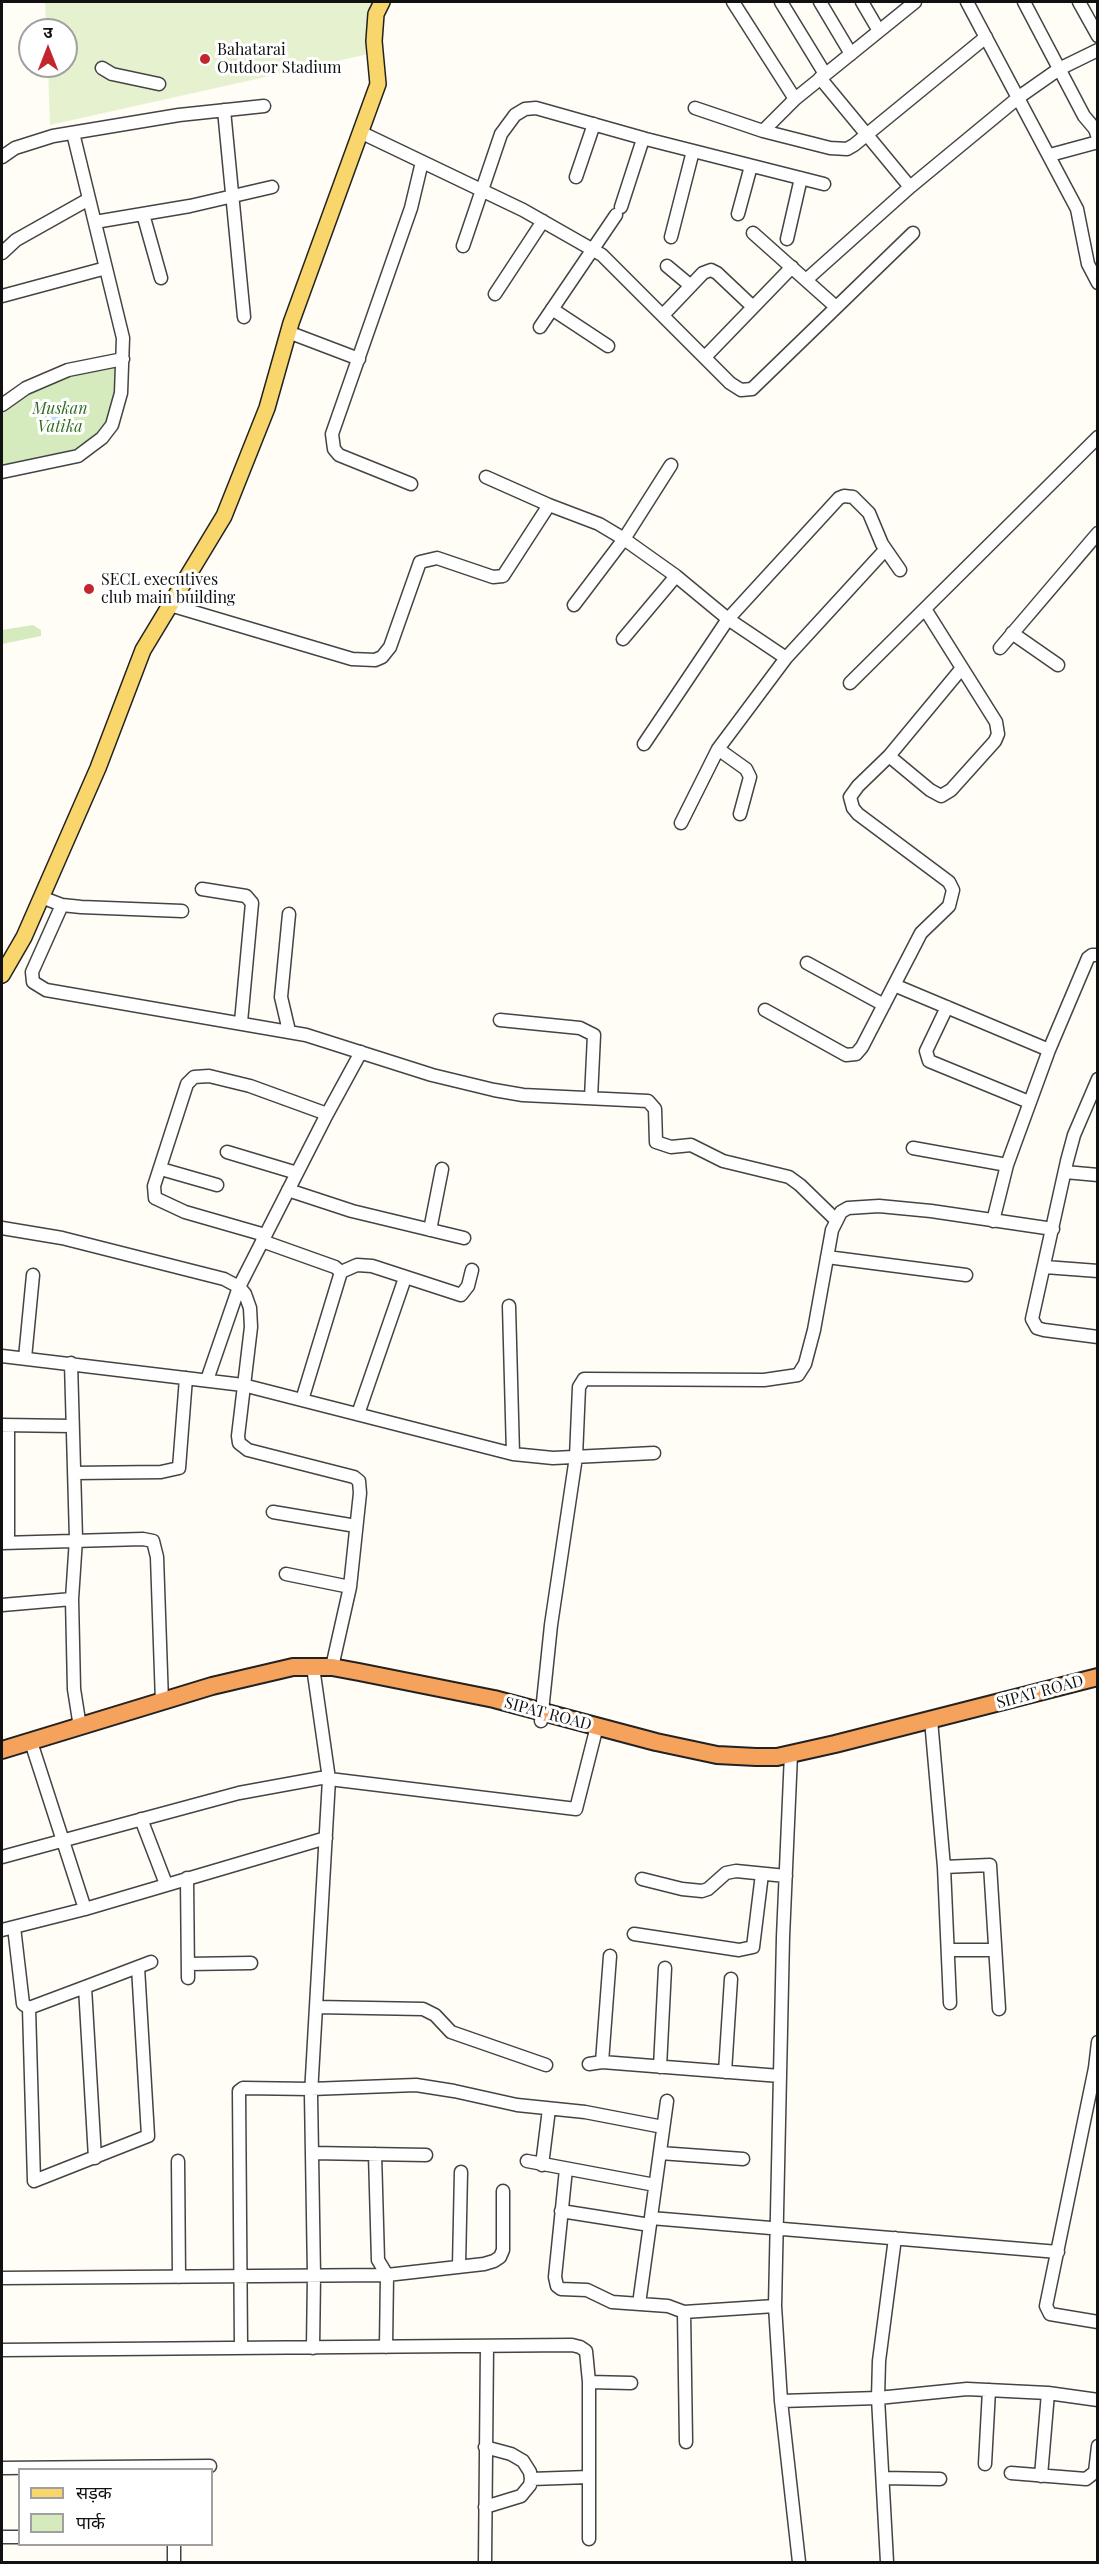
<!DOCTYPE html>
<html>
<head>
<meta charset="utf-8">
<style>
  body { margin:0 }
  #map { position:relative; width:1099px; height:2564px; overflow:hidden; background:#fffdf5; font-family:"Playfair Display","Noto Sans Devanagari",serif }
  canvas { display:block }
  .frame { position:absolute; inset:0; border:3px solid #111; pointer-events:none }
  .legend { position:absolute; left:18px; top:2468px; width:195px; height:78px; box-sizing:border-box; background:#fff; border:2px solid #a0a0a0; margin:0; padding:8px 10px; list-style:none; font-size:18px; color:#111 }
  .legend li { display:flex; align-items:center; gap:12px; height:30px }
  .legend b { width:30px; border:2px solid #a0a0a0 }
  .north { position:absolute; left:18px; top:18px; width:60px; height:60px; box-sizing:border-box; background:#fff; border:2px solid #a0a0a0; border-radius:50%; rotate:0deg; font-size:16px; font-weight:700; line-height:24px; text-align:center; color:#111 }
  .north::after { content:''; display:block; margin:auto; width:21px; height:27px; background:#c4262e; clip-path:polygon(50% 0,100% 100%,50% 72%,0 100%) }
</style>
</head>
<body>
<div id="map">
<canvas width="1099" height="2564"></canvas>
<div class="frame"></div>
<ul class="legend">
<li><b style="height:8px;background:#f9d66b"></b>सड़क</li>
<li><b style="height:16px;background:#d5ebbd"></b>पार्क</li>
</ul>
<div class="north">उ</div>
</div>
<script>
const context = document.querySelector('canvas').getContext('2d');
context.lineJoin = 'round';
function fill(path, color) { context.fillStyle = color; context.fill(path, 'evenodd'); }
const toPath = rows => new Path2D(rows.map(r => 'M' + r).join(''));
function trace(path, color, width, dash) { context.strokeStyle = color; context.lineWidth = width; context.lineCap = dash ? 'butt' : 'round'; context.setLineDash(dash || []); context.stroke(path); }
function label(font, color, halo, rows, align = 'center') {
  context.font = font + ' "Playfair Display",serif'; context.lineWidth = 6; context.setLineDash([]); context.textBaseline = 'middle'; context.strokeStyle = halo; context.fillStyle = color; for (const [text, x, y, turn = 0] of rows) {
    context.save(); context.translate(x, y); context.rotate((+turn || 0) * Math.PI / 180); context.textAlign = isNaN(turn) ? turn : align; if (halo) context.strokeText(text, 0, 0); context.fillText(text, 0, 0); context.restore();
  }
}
const green = toPath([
  [121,360,112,425,89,448,2,472,2,405,26,388],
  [33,625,41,630,41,636,2,644,2,630]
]);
const pitch = toPath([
  [45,2,377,2,373,53,50,125,48,66,66,66,66,30,46,30]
]);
const water = toPath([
  [55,411,63,416,59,426,51,428,45,423,46,416,55,411]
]);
const minor = toPath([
  [733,2,795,99],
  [781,2,825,74],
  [820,2,851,54],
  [862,2,879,31],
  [967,2,1077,209,1088,264,1098,283],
  [1024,2,1084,116,1095,129,1098,138],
  [1079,2,1098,36],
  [102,68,112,74,159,84],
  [820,78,910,187],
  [695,108,763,131,830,148,847,149,854,145,986,37],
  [224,110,244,317],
  [763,131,795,99,915,2],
  [360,132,523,210,602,255,730,383,741,390,752,389,913,233],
  [1050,155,1098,142],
  [2,157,15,148,53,136,179,115,264,106],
  [576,177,594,124],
  [621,207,643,139],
  [143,214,161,278],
  [738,214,751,166],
  [95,222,190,206,272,187],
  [753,233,836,307],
  [671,237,693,151],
  [787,239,801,178],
  [463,246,501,134,515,115,525,109,536,108,646,139,824,184],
  [2,253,16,240,89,199],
  [667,266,691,286],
  [806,280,910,187,1019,97,1059,69,1098,50],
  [495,294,543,221],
  [2,296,106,268],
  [552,309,608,346],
  [663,315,703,273,711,270,717,273,753,307],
  [540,327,616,215],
  [288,332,359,359],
  [705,357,792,267],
  [2,405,26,388,68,370,123,359],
  [2,472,78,456,102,438,112,425,121,393,123,338,73,133],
  [486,477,549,505,599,524,624,539,676,576,728,619,786,658],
  [411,484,339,455,334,449,332,434,411,208,422,162],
  [170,605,352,659,375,660,382,657,390,647,420,562,437,558,493,577,503,576,549,505],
  [574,605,624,539,671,465],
  [1012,633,1058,665],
  [623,639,676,576],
  [1000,648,1098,533],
  [850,683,1098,437],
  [644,744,728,619,839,498,844,496,853,497,869,513,882,544,900,570],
  [718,749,746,769,750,777,740,814],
  [889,756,930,790,941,796,951,790,995,741,998,734,996,722,925,609],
  [681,823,718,749,786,658,885,550],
  [202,889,246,896,252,903,241,1022],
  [41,897,62,905,81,907,182,911],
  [62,905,32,972,33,982,46,990,306,1035,432,1075,494,1090,523,1095,648,1101,655,1109,656,1142,671,1147,691,1145,723,1161,789,1177,800,1185,835,1219],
  [289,914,281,997,289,1031],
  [807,963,884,1005],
  [894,985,1049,1050],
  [947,1007,926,1051,929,1061,1029,1102],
  [765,1010,846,1055,856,1054,862,1047,921,933,949,906,953,890,949,882,858,814,853,808,850,797,858,786,889,756,962,668],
  [500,1020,580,1028,594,1035,591,1098],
  [1098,1079,1074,1135,1067,1161,1032,1319,1037,1328,1044,1330,1098,1337],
  [913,1148,1007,1165],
  [227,1152,297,1173],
  [161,1169,217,1185],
  [1065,1172,1098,1175],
  [288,1190,352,1211,464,1238],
  [993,1221,1007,1165,1049,1050,1088,958,1092,955,1098,955],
  [2,1228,62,1238,224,1279,239,1287,245,1294,250,1308,251,1327,238,1436,239,1443,248,1450,354,1477,359,1481,360,1493,350,1587,332,1667],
  [430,1230,442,1169],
  [265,1235,185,1212,155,1198,154,1186,187,1084,194,1077,209,1076,250,1086,327,1114],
  [262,1241,335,1267,341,1272,302,1400],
  [827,1257,966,1275],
  [1045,1267,1098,1271],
  [341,1272,357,1265,372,1266,461,1295,468,1286,472,1270],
  [509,1306,513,1454],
  [2,1356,243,1385,513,1454,553,1458,654,1453],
  [25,1358,33,1275],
  [71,1363,76,1539,72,1599,74,1689,80,1727],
  [207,1380,239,1287,325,1118,361,1052],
  [358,1414,405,1278],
  [2,1425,72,1426],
  [74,1473,161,1472,179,1468,186,1378],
  [273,1512,356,1526],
  [2,1543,143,1539,153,1541,157,1557,162,1702],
  [8,1543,8,1426],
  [286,1574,350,1587],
  [2,1605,72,1599],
  [931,1720,944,1867,950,2003],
  [541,1721,551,1625,576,1457,579,1387,584,1379,764,1380,798,1375,805,1364,814,1330,832,1230,841,1212,848,1208,879,1206,931,1211,1053,1229],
  [31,1742,85,1909],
  [791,1754,783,1937,775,2306,781,2401,799,2562],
  [141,1819,166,1884],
  [2,1857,239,1793,321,1778,576,1809,595,1734],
  [944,1867,990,1865,999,2009],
  [187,1878,188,1978],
  [642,1879,682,1889,702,1891,708,1889,726,1873,736,1871,786,1876],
  [14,1927,23,2004,29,2008],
  [2,1930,85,1909,326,1838],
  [634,1934,739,1950,753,1947,762,1874],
  [948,1950,995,1950],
  [188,1964,251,1963],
  [138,1967,148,2136,34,2181,29,2008,85,1987,151,1962],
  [85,1987,95,2158],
  [316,2007,423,2009,435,2015,451,2032,546,2065],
  [1098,2042,1095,2068,1046,2306,1050,2314,1098,2322],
  [602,2062,610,1956],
  [589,2064,602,2062,780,2076],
  [660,2067,665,1968],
  [725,2072,731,1979],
  [312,2153,426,2155],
  [660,2153,743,2159],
  [375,2154,378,2260,387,2275,386,2347],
  [178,2161,179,2277],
  [527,2161,655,2185],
  [542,2165,549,2109],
  [566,2169,555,2277,557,2286,561,2289,587,2290,612,2302,668,2306,684,2312],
  [561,2211,650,2225],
  [651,2218,1058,2252],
  [459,2266,461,2172],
  [2,2278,387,2275,484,2264,494,2261,500,2257,503,2250,503,2191],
  [639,2304,667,2101],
  [241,2347,239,2091,243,2088,311,2089,416,2085,454,2091,517,2105,585,2112,663,2127],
  [313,2348,314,2276,311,2094,329,1779,313,1667],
  [2,2350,572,2345,580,2347,586,2351,589,2382,589,2539],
  [589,2382,631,2383],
  [781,2401,878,2398,967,2389,1048,2393,1098,2400],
  [686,2442,684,2312,775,2306],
  [485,2447,511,2454,523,2461,530,2472,531,2479,530,2485,521,2496,485,2507],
  [985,2464,989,2390],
  [2,2468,210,2466],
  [1011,2473,1086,2479,1095,2472,1098,2446],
  [1041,2476,1048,2393],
  [883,2478,940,2479],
  [531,2479,589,2477],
  [2,2537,20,2537],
  [174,2562,174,2544],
  [485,2562,487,2346],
  [887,2562,878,2398,879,2361,895,2238]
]);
const major = toPath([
  [2,975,24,937,98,768,143,650,224,516,267,408,291,323,378,84,374,41,376,14,382,2]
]);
const highway = toPath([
  [2,1750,212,1686,293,1667,332,1667,359,1672,494,1699,656,1742,717,1755,756,1757,777,1757,835,1744,1098,1677]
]);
const markers = [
  [205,59,6,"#c4262e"],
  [89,589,6,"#c4262e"]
];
const poiNames = [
  ["Bahatarai",217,50],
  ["Outdoor Stadium",217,68],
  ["SECL executives",101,580],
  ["club main building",101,598]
];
const parkNames = [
  ["Muskan",60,409],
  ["Vatika",60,427]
];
const streetNames = [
  ["SIPAT ROAD",1040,1692,-15],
  ["SIPAT ROAD",548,1714,15]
];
fill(green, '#d5ebbd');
fill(pitch, '#e6f2cf');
fill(water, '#b9e0f7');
trace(water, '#3f96cf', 1.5);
trace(minor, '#444', 15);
trace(major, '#222', 18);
trace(highway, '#222', 20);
trace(minor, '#fff', 12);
trace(major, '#f9d66b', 15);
trace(highway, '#f5a25d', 16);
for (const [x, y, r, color] of markers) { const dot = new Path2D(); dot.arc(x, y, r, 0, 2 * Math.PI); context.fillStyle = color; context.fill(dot); trace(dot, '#fff', 2); }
label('16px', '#111', '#fff', poiNames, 'left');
label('italic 16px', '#2f6b1f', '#fff', parkNames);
label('16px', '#111', '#fff', streetNames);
</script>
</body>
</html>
